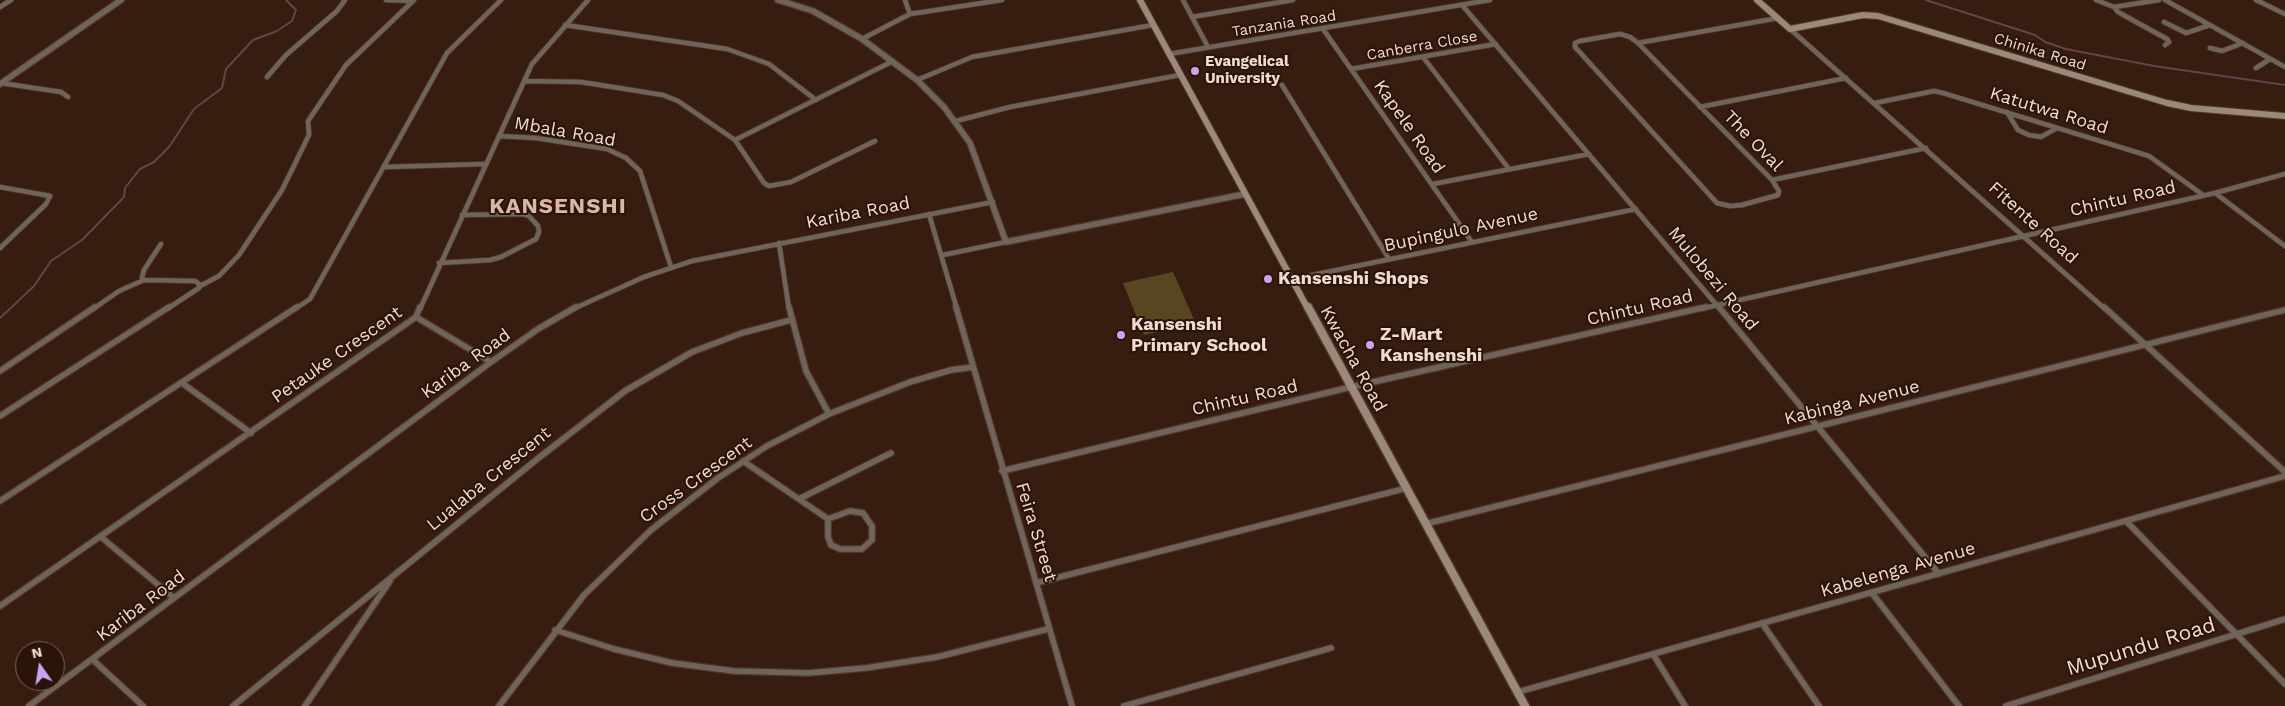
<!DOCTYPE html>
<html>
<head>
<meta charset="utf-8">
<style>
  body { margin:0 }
  #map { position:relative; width:2285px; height:706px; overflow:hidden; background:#371c10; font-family:"Work Sans",sans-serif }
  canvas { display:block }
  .north { position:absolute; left:15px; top:641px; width:50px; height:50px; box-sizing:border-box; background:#2c1307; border:1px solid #7a6359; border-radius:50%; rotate:347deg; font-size:14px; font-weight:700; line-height:20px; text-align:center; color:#eedcd3 }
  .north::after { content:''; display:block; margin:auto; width:18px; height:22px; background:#c9a5ee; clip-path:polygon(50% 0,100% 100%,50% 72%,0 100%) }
</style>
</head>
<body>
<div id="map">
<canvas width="2285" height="706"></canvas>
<div class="north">N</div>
</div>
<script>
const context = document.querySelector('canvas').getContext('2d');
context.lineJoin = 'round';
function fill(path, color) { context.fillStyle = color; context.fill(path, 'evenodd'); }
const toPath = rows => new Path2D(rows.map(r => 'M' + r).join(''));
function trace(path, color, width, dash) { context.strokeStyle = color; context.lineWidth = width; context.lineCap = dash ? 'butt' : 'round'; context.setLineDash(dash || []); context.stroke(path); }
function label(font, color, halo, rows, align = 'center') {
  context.font = font + ' "Work Sans",sans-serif'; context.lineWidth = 4; context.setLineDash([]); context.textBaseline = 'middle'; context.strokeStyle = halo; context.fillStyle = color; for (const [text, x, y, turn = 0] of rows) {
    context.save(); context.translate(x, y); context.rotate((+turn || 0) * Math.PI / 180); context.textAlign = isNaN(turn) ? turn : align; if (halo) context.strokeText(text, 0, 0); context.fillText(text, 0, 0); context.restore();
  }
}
const green = toPath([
  [1173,272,1196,324,1144,335,1123,283]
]);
const stream = toPath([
  [1926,0,2035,35,2045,42,2066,49,2154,66,2285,85],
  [0,318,34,286,51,261,82,240,124,197,125,188,140,169,154,162,169,147,194,109,222,88,226,69,253,40,277,31,292,21,296,10,286,0]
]);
const minorFar1 = toPath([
  [386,0,413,1],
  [905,0,910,14],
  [1183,0,1208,47],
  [2096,0,2114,7,2118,12,2167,39,2169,42,2165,45],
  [2165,0,2285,67],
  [2256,0,2285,14],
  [1462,5,1720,309],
  [0,7,11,0],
  [2114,7,2159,0],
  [1192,17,1293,0],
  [2164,22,2186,33,2210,25],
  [565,25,727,49,769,64,816,100],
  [1323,29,1472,242],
  [1790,29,2105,309],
  [1620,34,1630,37,1638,43,1772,180,1779,191,1778,195,1742,205,1730,206,1717,203,1575,47,1575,43,1580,41,1620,34],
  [862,39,910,14,1002,0],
  [1638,43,1778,18],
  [2210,48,2222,51,2243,43],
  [1169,54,1490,0],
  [1423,57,1509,169],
  [2256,68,2270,59],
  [1351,69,1496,44],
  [267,77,286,55,337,11,345,0],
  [917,80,972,57,1153,25],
  [525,81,581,82,663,95,678,101,735,140,764,183,769,186,791,182,875,141],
  [1,83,61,92,68,97],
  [1282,85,1389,259],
  [1875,103,1934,91,1943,93,2149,156,2203,195],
  [1700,107,1846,78],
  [2007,112,2018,130,2029,135,2041,137,2057,128],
  [956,121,1010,107,1180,75],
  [499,136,536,138,607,149,626,158,640,171,671,267],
  [735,140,893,61],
  [385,167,485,164],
  [1772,180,1926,148],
  [1433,184,1589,154],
  [0,187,50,196,46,204,0,248],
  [2215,193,2285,246],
  [929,214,957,309],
  [779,243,789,309],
  [161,244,144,270,142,277,144,280,195,281,199,284,199,288,167,309],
  [943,255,1006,242],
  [439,263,490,260,501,257,536,239,539,232,538,226,529,216,523,214,462,215],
  [1293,279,1636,209],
  [200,286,219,276,239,255,282,190,309,135,308,121,346,65,414,0],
  [93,309,119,291,144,280],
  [295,309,310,299,447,53,501,0],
  [420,309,532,64,588,0],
  [573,309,644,277,692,261,993,202],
  [1700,309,2215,193,2285,174]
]);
const minor = toPath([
  [789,307,806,371,829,414],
  [956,307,1072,706],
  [1719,307,1939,574],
  [2104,307,2285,472],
  [416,317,491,362],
  [0,371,95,307],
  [182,383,251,433],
  [0,416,169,307],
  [743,461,828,519],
  [1002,471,1351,387,1706,307],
  [799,499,891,453],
  [0,501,297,307],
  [850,511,863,513,872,526,872,540,862,549,840,549,831,545,828,537,828,519,850,511],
  [2127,522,2285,684],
  [1425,524,2285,310],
  [101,537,174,598],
  [1036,583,1407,488],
  [1872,593,1959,706],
  [0,606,416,317,420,307],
  [1762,623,1819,706],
  [555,630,614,649,672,663,734,671,808,673,866,668,937,657,1048,629],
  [1653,654,1685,706],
  [92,659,143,706],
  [1518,692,2285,476],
  [29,706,491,362,538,329,576,307],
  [233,706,536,460,625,391,692,352,742,333,791,320],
  [305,706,390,581],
  [499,706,584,595,651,530,718,478,767,446,829,414,910,382,951,370,973,367],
  [1124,706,1331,648],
  [2006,706,2285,619]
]);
const tertiary = toPath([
  [778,0,813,11,862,39,917,80,944,107,970,143,1006,242,1245,194],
  [0,84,121,0]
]);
const secondaryFar1 = toPath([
  [1140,0,1308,309],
  [1757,0,1790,29,1863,15,1878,16,2167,103,2191,108,2285,116]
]);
const secondary = toPath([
  [1308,307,1525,706]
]);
const markers = [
  [1195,71,5,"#c9a5ee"],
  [1268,279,5,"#c9a5ee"],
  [1121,335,5,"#c9a5ee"],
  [1370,345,5,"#c9a5ee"]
];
const farStreetnames = [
  ["Tanzania Road",1284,24,-9],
  ["Canberra Close",1422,46,-10],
  ["Chinika Road",2040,52,17]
];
const farPoinames = [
  ["Evangelical",1205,62],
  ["University",1205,79]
];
const streetNames = [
  ["Katutwa Road",2049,111,17],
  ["Kapele Road",1409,127,55],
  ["Mbala Road",565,132,10],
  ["The Oval",1753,141,46],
  ["Chintu Road",2123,199,-13],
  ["Kariba Road",858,213,-11],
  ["Fitente Road",2033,223,42],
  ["Bupingulo Avenue",1461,230,-12],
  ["Mulobezi Road",1713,279,50],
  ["Chintu Road",1640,308,-13],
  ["Petauke Crescent",337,355,-35],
  ["Kwacha Road",1353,359,61],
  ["Kariba Road",466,364,-36],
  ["Chintu Road",1245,398,-13],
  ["Kabinga Avenue",1852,403,-14],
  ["Lualaba Crescent",489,479,-39],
  ["Cross Crescent",696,480,-36],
  ["Feira Street",1036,532,73],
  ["Kabelenga Avenue",1898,570,-16],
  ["Kariba Road",141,606,-37]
];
const poiNames = [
  ["Kansenshi Shops",1278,279],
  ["Kansenshi",1131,325],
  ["Primary School",1131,346],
  ["Z-Mart",1380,335],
  ["Kanshenshi",1380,356]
];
const nearStreetnames = [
  ["Mupundu Road",2141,647,-17]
];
const districtNames = [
  ["KANSENSHI",558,207]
];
fill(green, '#584621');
trace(stream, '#664349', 2);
trace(minorFar1, '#51372b', 6);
trace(minor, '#51372b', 8);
trace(tertiary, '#51372b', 8);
trace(secondaryFar1, '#51372b', 8);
trace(secondary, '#51372b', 11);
trace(minorFar1, '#6f645a', 4.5);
trace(minor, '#6f645a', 5.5);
trace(tertiary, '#6f645a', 5.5);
trace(secondaryFar1, '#9a8878', 6);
trace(secondary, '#9a8878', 8);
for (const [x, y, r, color] of markers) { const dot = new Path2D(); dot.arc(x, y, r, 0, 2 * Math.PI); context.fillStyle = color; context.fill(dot); trace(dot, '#2c1307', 2); }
label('15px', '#eedcd3', '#2c1307', farStreetnames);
label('bold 15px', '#eedcd3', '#2c1307', farPoinames, 'left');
label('18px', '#eedcd3', '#2c1307', streetNames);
label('bold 18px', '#eedcd3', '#2c1307', poiNames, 'left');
label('21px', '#eedcd3', '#2c1307', nearStreetnames);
context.letterSpacing = '1px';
label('bold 22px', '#d9b6a6', '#2c1307', districtNames);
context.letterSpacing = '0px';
</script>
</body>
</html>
